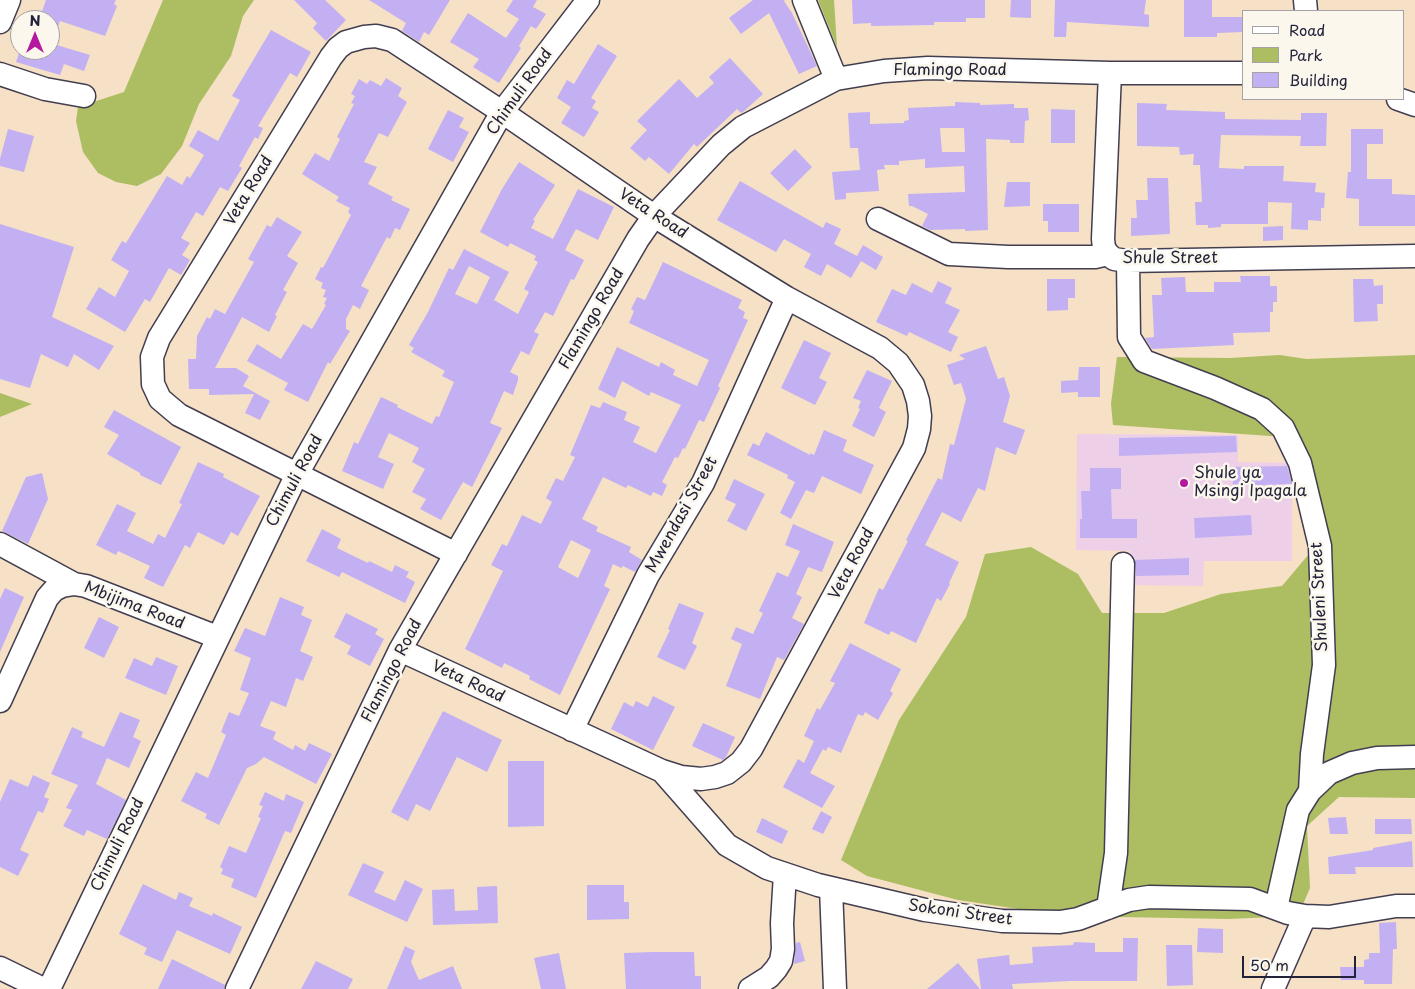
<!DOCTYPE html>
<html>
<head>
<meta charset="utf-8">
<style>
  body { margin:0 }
  #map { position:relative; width:1415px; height:989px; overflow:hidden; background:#f6e0c6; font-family:"Playpen Sans",sans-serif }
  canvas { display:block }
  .legend { position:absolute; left:1242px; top:10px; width:162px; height:90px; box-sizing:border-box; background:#fbf7ec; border:1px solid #a4a2a5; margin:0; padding:6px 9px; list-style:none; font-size:15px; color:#22223b }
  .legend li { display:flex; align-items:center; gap:10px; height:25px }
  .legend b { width:25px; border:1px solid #a4a2a5 }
  .north { position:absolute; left:10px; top:10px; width:50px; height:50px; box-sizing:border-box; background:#fbf7ec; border:1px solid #a4a2a5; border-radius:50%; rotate:0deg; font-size:14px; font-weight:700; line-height:20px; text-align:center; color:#22223b }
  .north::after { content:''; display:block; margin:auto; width:18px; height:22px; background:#b5179e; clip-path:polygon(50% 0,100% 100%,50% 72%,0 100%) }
  .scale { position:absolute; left:1242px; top:956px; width:114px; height:22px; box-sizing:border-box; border:2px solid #22223b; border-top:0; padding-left:6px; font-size:15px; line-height:18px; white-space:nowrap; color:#22223b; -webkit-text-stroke:4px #fbf7ec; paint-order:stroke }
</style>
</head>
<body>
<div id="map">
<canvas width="1415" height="989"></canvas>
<ul class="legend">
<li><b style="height:6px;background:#fff"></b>Road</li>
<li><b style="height:14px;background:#acbe61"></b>Park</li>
<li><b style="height:14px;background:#c3b0f2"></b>Building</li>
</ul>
<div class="north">N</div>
<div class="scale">50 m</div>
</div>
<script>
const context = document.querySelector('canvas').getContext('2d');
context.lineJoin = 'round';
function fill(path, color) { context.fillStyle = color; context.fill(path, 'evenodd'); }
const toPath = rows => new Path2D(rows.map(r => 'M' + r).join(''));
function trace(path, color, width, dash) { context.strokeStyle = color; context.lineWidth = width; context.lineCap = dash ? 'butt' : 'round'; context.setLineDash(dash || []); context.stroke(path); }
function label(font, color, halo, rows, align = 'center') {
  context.font = font + ' "Playpen Sans",sans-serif'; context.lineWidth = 5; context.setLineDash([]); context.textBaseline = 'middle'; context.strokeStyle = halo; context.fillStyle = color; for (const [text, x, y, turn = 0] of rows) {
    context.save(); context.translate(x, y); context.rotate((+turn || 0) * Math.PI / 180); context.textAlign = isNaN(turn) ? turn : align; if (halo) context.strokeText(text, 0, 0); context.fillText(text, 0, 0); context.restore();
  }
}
const built = toPath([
  [1077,434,1238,435,1238,462,1292,463,1292,561,1204,561,1203,586,1130,585,1130,551,1076,550]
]);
const green = toPath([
  [163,0,254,0,243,16,231,56,199,104,182,146,161,174,137,186,116,182,98,173,83,152,76,121,78,107,124,92],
  [818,0,834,0,837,47],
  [1280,355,1306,359,1415,355,1415,798,1339,797,1307,826,1310,888,1298,916,1228,919,1066,916,958,900,867,876,841,860,899,720,966,617,985,554,1031,547,1078,574,1102,613,1164,613,1221,594,1282,586,1309,554,1309,473,1299,438,1113,425,1111,404,1117,357,1230,358],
  [0,393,32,404,0,417]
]);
const building = toPath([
  [46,0,116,0,114,4,117,6,105,36,60,21,53,43,50,43,50,17,41,14],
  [294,0,325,0,346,20,326,41,313,28,317,23],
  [369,0,450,0,429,35,424,32,419,42,402,31,406,23],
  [513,0,537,0,533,7,546,14,536,29,531,26,519,46,521,48,499,83,473,67,479,59,450,42,468,13,506,38,519,19,506,11],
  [753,0,785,0,784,1,792,13,817,66,799,74,769,13,741,34,729,18],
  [852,0,985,0,985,18,966,18,966,22,934,22,934,25,871,26,871,23,853,24],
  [1011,0,1031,0,1031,18,1010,17],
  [1055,0,1146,0,1144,14,1149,15,1149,27,1067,22,1066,37,1054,37],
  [1184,0,1212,0,1212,17,1244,17,1244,32,1217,33,1217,37,1184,37],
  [271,30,311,52,297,77,290,73,258,126,263,128,258,139,255,137,239,166,242,168,228,191,220,187,203,216,196,212,181,238,190,243,182,255,190,260,181,275,169,268,150,302,145,299,125,332,86,309,99,287,115,297,129,271,111,260,122,241,126,243,167,176,182,185,187,176,190,178,204,155,189,146,198,130,218,141,240,100,232,96],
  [50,43,90,55,84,71,64,64,60,75,16,62,20,50,50,50],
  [598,44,617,56,591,98,596,101,592,108,599,112,584,137,561,123,571,107,557,98,567,80,574,84],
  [730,58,763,94,743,112,741,113,737,109,697,147,694,144,669,174,649,157,645,161,630,148,647,130,637,121,679,79,697,98,714,83,709,77],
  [386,78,402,88,398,96,407,102,388,137,379,133,364,162,377,167,368,184,393,197,391,200,410,209,400,230,395,228,390,239,387,237,361,286,369,290,360,309,353,305,346,319,346,329,350,331,330,364,328,362,308,402,284,390,288,383,247,361,257,344,281,359,303,324,312,329,326,305,324,304,327,298,323,297,326,290,321,288,323,283,315,279,321,267,323,268,351,215,348,212,350,208,336,201,339,197,302,174,315,153,329,161,340,139,337,137,354,104,351,103,355,96,351,94,359,79,367,84,370,80,381,86],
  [955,102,980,103,980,105,1014,104,1014,108,1028,108,1029,120,1025,121,1024,143,1010,143,1010,140,986,139,988,230,965,231,965,229,930,230,922,226,928,214,912,206,909,206,908,194,965,192,964,166,925,168,925,159,899,161,899,165,884,165,885,169,877,170,879,191,846,193,846,199,835,200,832,172,860,170,858,148,850,148,848,113,870,112,870,124,904,123,904,121,909,120,908,108,955,106],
  [940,128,964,128,965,152,942,152],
  [1137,103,1167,104,1166,110,1225,112,1225,119,1301,120,1301,113,1327,113,1326,146,1300,146,1301,136,1221,135,1219,168,1244,169,1244,166,1284,166,1283,181,1316,183,1315,192,1325,193,1324,208,1321,208,1321,221,1308,220,1308,230,1291,229,1292,203,1268,202,1268,224,1221,224,1221,227,1208,228,1208,225,1196,225,1195,202,1202,202,1200,165,1193,165,1194,154,1180,155,1179,147,1137,146],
  [1051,109,1075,110,1075,143,1051,143],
  [448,110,464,118,459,127,469,132,453,162,428,149],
  [8,129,34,136,24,172,0,166,0,159],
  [1351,129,1383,129,1383,144,1367,144,1367,179,1392,179,1392,194,1415,195,1415,226,1359,226,1359,199,1346,198,1348,172,1351,172],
  [795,149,812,167,788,191,770,173],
  [519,162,555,185,533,220,535,221,531,228,553,239,578,189,614,207,598,240,576,229,565,250,584,260,574,280,571,279,553,316,545,312,534,332,539,334,529,355,521,351,510,372,518,376,518,380,513,395,504,391,490,423,502,428,472,487,463,482,441,520,420,509,426,499,412,492,425,469,412,462,419,448,389,433,378,457,394,464,383,489,342,471,354,442,358,444,381,397,398,405,397,407,432,424,436,416,439,417,454,382,442,376,445,371,411,352,414,348,409,345,428,312,449,268,453,270,464,249,509,272,494,300,518,314,529,292,524,289,538,262,534,260,536,256,510,243,508,247,480,232,502,189],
  [469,266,490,277,477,304,455,294],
  [1147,178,1168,178,1170,234,1131,236,1131,218,1137,218,1136,200,1148,200],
  [740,181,823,228,826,222,841,229,834,244,857,256,863,245,883,257,876,270,861,261,851,278,827,264,821,276,804,267,811,254,784,239,776,252,717,220],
  [1007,182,1030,182,1030,206,1004,207],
  [1043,204,1079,204,1079,232,1048,232,1048,221,1043,221],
  [277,217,302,232,287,256,298,263,283,290,287,292,275,315,277,316,269,332,242,317,215,368,236,368,249,376,243,386,270,401,260,420,245,413,254,394,209,395,209,389,189,389,188,359,196,359,197,336,207,317,210,319,215,309,225,314,254,262,248,259,267,225,271,227],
  [0,224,74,247,52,317,114,346,99,370,74,354,68,367,41,354,30,388,0,379],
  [1283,226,1283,240,1263,241,1263,227],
  [663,262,742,300,738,308,745,312,743,318,748,320,718,386,720,388,704,422,699,420,685,449,683,448,678,458,675,457,662,482,667,485,662,496,653,492,651,496,628,485,626,488,603,477,582,519,598,527,596,531,631,547,629,552,642,560,635,572,623,566,621,568,613,564,604,586,610,589,560,695,529,679,530,676,504,663,502,668,465,649,503,571,491,565,502,544,507,546,522,515,541,524,552,502,546,498,556,478,563,481,575,457,570,455,591,405,600,408,603,402,627,412,624,420,640,427,633,442,656,453,681,405,651,392,649,396,622,381,615,398,598,389,617,347,659,367,661,362,675,370,673,375,697,386,709,360,629,323,634,311,631,309,637,297,645,300],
  [571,540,591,550,578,578,558,567],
  [1240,276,1270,276,1270,286,1277,286,1277,302,1273,302,1273,312,1270,312,1270,332,1233,333,1234,345,1152,349,1145,338,1154,337,1152,295,1162,295,1161,278,1185,277,1186,292,1214,292,1214,282,1241,282],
  [1047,279,1075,279,1075,298,1068,298,1068,310,1047,311],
  [1353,279,1373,279,1374,286,1383,285,1383,304,1377,304,1378,321,1354,322],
  [938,281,952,288,945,303,960,310,948,332,958,337,951,352,909,332,907,336,876,322,892,289,906,295,912,283,932,293],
  [804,340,831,353,819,378,827,382,815,405,781,388],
  [986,346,998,379,1004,377,1010,396,1003,422,1025,430,1016,455,996,447,985,491,978,488,961,522,942,512,925,545,959,562,949,583,950,584,941,601,937,598,916,643,891,631,889,635,864,623,879,588,883,590,908,541,906,540,938,478,942,480,950,444,954,445,966,399,961,383,954,385,947,365,965,359,959,355],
  [1079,367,1100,367,1100,397,1078,397,1078,392,1061,393,1061,381,1078,380],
  [867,370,892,381,879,408,886,412,874,437,852,426,860,409,858,408,861,401,853,398],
  [114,410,181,447,161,485,140,475,140,473,107,454,119,435,104,427],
  [824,430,847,440,843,451,874,465,861,494,822,476,814,493,806,490,791,519,780,513,795,482,787,478,788,475,747,455,753,443,759,446,766,432,810,455,810,453,814,455],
  [1236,436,1237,452,1119,456,1119,438],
  [198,462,224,474,223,477,260,496,238,536,231,532,224,545,198,532,190,548,185,545,163,587,144,578,150,566,118,551,116,555,96,545,117,504,136,513,127,531,153,544,158,534,165,538,182,504,179,503],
  [1287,466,1292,484,1233,486,1232,467],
  [1090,468,1121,468,1121,489,1111,489,1112,519,1137,519,1137,538,1080,538,1080,519,1082,519,1081,491,1090,491],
  [42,473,48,499,28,544,2,531,26,477],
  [734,479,765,494,746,531,727,521,736,504,725,499],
  [1251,515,1252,535,1195,538,1194,518],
  [793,524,834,542,822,572,808,567,796,594,802,597,792,618,804,624,784,660,777,657,760,699,726,686,742,644,731,639,736,627,753,634,763,613,759,611,777,572,788,577,800,551,785,545],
  [322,529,341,539,337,548,368,563,369,561,392,572,395,565,409,572,406,577,415,582,405,603,342,572,339,577,306,561],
  [1189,558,1189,575,1136,576,1135,560],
  [5,588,24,597,0,652,0,599],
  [280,597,304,607,301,615,312,620,300,651,313,657,303,681,296,678,286,707,271,701,260,726,276,732,273,739,293,750,295,745,305,751,309,743,332,754,316,784,264,757,256,764,247,768,219,825,205,818,207,814,181,801,196,772,208,778,226,735,221,732,229,712,239,716,249,693,240,690,251,658,234,651,245,628,265,636],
  [679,603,704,613,692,643,697,646,685,670,657,657,670,630,668,629],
  [346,613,378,629,375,634,384,639,370,666,347,654,351,646,334,637],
  [99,617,119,627,104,658,84,648],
  [850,643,901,669,890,691,893,693,878,720,865,712,863,716,858,714,841,753,828,747,826,751,823,749,810,773,835,786,822,808,783,787,798,759,804,763,814,741,804,736,817,708,820,710,835,683,830,681],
  [156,657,178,666,166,695,125,678,134,658,152,666],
  [653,696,675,707,653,750,611,729,624,702,633,707,636,701,648,707],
  [443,711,502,740,487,772,457,757,430,811,416,804,408,821,391,812],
  [120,712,140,720,133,737,141,741,129,768,107,758,96,784,126,800,107,839,87,830,84,836,63,826,72,810,66,808,78,785,51,774,72,727,83,732,81,737,104,747],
  [703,723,735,737,726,757,723,760,692,746],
  [508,761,544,761,544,826,508,827],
  [33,775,50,783,44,797,49,799,43,813,38,811,20,850,29,854,18,876,0,867,0,802,10,779,28,787],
  [265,792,284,801,286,794,304,802,291,833,285,831,256,898,231,887,234,879,221,874,223,869,220,867,229,846,246,853,261,818,258,817,263,806,259,805],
  [821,811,832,817,823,834,812,829],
  [1346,817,1348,834,1330,834,1328,818],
  [762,818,788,831,782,844,756,832],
  [1375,819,1411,819,1412,834,1375,834],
  [1412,841,1413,867,1355,867,1356,874,1329,874,1328,857,1373,850,1373,848],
  [363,863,384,872,374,892,395,901,405,880,423,889,407,922,348,895],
  [143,884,176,900,179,892,193,898,189,906,212,916,213,913,242,927,230,954,177,930,162,962,144,954,147,948,119,934],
  [587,885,624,885,624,902,629,902,629,919,587,920],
  [497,886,498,923,433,925,432,890,454,889,455,911,478,910,477,887],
  [1396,922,1397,949,1393,949,1392,984,1364,984,1364,980,1341,980,1340,967,1364,967,1364,960,1369,959,1369,953,1380,953,1379,923],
  [1198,928,1223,929,1223,953,1197,952],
  [1123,938,1138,938,1137,981,1070,981,1012,984,1013,989,981,989,977,959,1009,955,1010,965,1033,963,1032,947,1073,945,1074,942,1095,943,1095,952,1123,952],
  [800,942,805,961,794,964,796,943],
  [1166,945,1192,945,1193,985,1167,986],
  [405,946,415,951,411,962,419,980,453,966,462,989,387,989],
  [653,952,694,952,695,976,701,976,701,989,626,989,624,953],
  [559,953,566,989,541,989,534,958],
  [172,959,225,985,224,989,158,989],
  [316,961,353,979,348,989,301,989],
  [958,963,980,989,927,989]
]);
const minor = toPath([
  [804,0,836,79],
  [1305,0,1306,11],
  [0,22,9,0],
  [1110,73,1103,239,1104,248,1108,254,1114,259,1128,261,1415,256],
  [0,74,45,89,84,96],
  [1398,99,1415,105],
  [878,219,949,254,1008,257,1095,257,1108,254],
  [1128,261,1129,337,1144,361,1215,388,1262,409,1283,428,1300,463,1320,546,1324,665,1312,754,1310,791],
  [0,544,74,584],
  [400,650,662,771,681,777,701,779,715,777,727,773,741,762,751,749,914,448,919,429,920,416,918,401,913,385,898,363,880,348,787,298,654,216,502,112,392,40,376,36,364,37,346,42,338,48,331,57,159,338,152,357,153,384,160,399,179,415,456,554],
  [0,701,47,598,54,590,62,586,74,584,86,586,217,637],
  [572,730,648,575,703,483,787,298],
  [662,771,727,845,767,868,818,885,925,910,1002,921,1060,922,1078,919,1129,900,1149,897,1250,899,1288,913,1305,916,1329,917,1396,906,1415,906],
  [831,888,835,989],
  [1108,908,1116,853,1123,564],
  [1276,908,1298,810,1310,791,1329,773,1352,763,1377,758,1415,757],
  [0,968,43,989],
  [49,989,297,474,502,112,588,0],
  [237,989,400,650,638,239,654,216,721,145,743,127,836,79,884,71,928,68,1110,73,1244,73],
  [750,989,769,977,776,969,781,961,783,949,782,923,785,874],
  [1273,989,1305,916]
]);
const markers = [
  [1184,483,5,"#b5179e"]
];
const streetNames = [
  ["Flamingo Road",950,71],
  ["Chimuli Road",520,92,-55],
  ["Veta Road",249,191,-59],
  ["Veta Road",653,214,33],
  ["Shule Street",1170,259],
  ["Flamingo Road",592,319,-60],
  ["Chimuli Road",295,481,-62],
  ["Mwendasi Street",682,515,-61],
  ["Veta Road",852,564,-62],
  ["Shuleni Street",1320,597,-93],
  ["Mbijima Road",134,606,21],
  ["Flamingo Road",392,671,-63],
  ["Veta Road",468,682,25],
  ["Chimuli Road",118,845,-64],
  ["Sokoni Street",960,913,8]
];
const poiNames = [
  ["Shule ya",1194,474],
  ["Msingi Ipagala",1194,492]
];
fill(built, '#edd0e8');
fill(green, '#acbe61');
fill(building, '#c3b0f2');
trace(minor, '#423e50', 25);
trace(minor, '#fff', 22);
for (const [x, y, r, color] of markers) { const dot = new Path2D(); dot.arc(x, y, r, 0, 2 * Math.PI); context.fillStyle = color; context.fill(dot); trace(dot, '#fbf7ec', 2); }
label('16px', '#22223b', '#fbf7ec', streetNames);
label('16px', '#22223b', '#fbf7ec', poiNames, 'left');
</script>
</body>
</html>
